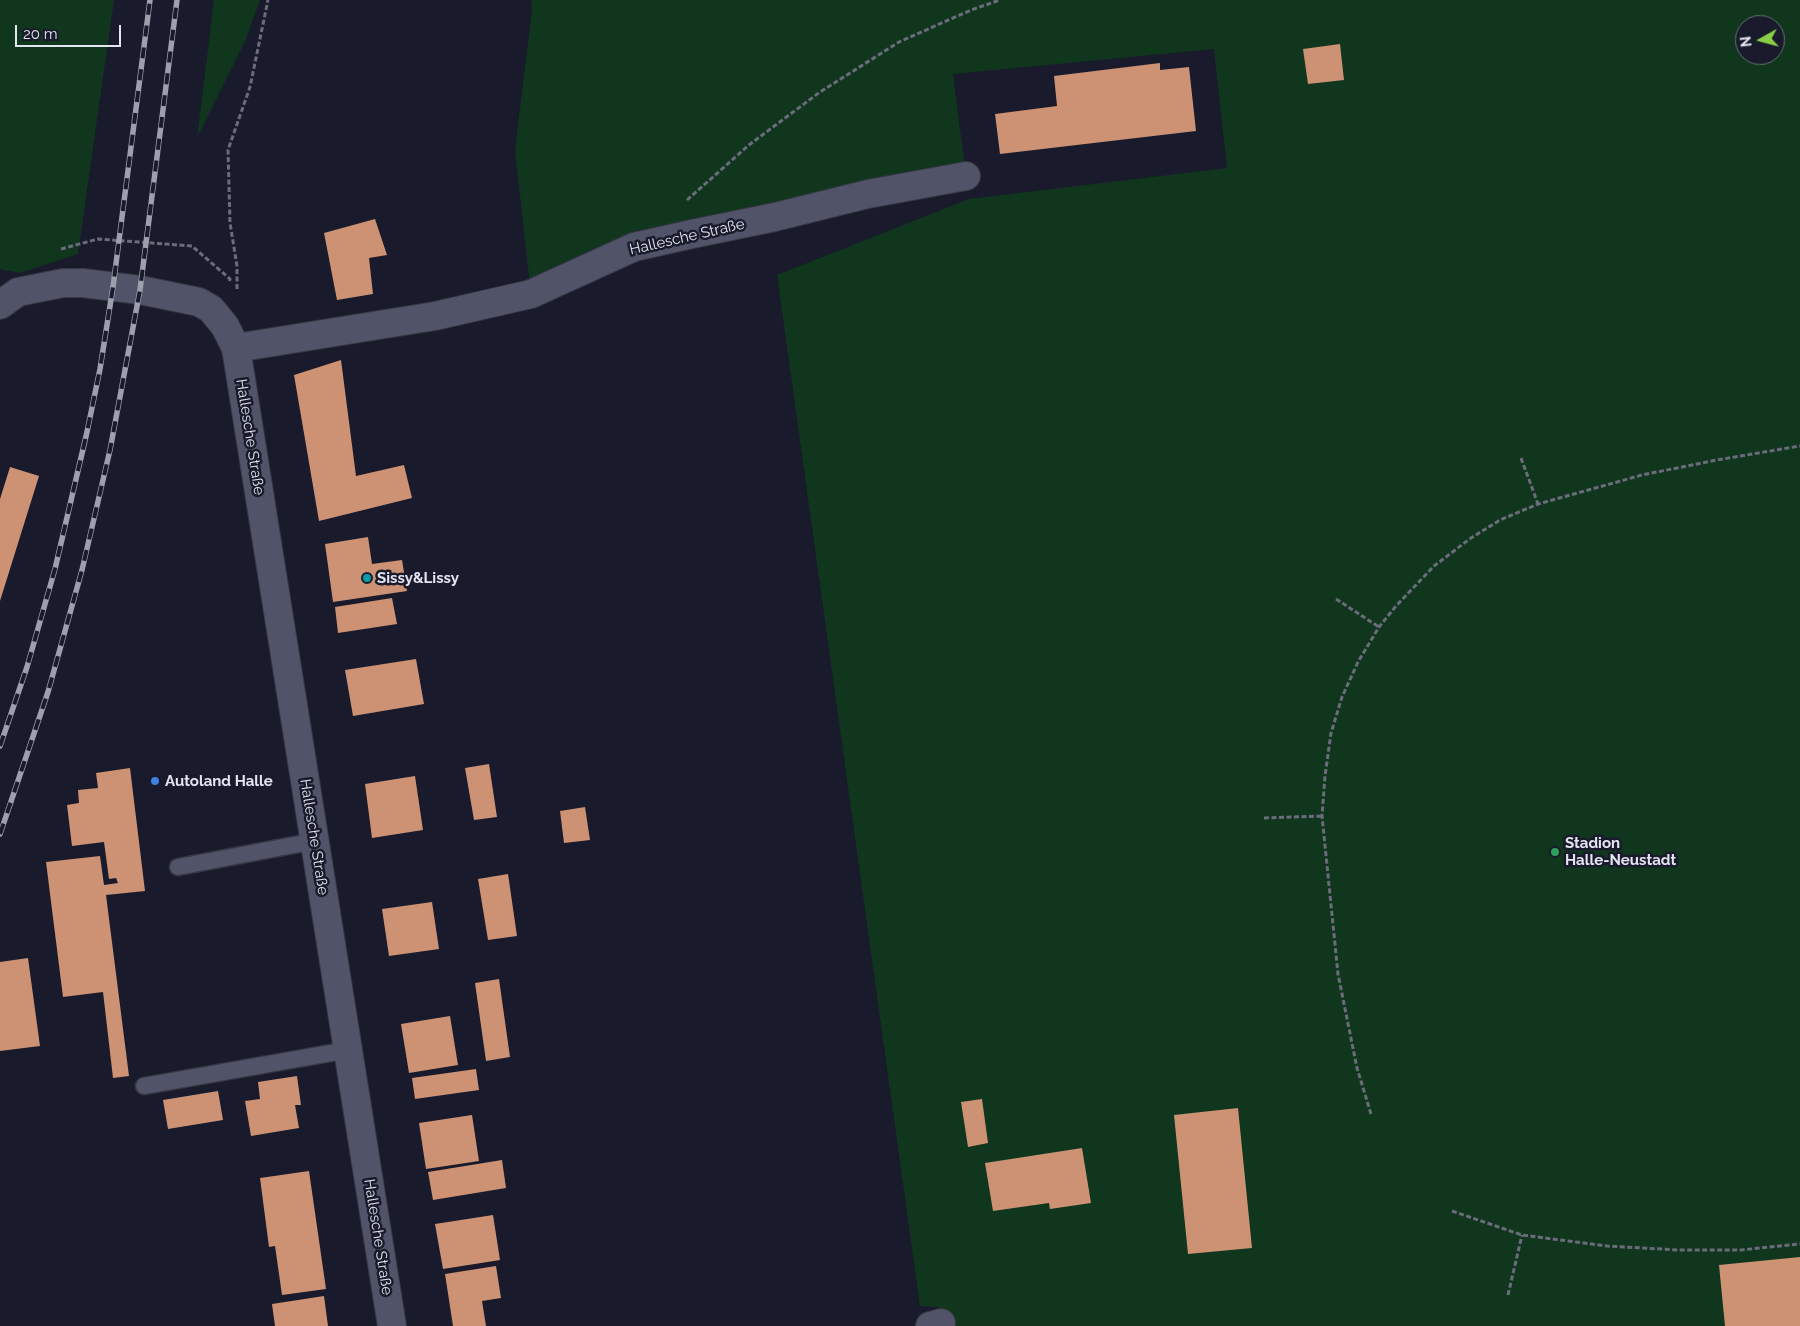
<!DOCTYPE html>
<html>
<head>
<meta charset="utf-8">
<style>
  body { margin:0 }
  #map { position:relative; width:1800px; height:1326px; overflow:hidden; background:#191a2b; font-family:Raleway,sans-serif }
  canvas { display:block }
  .north { position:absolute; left:1735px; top:15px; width:50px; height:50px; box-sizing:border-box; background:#191a2b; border:1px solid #6a6b7a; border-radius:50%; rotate:263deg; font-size:14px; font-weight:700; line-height:20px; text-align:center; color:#e3e5f1 }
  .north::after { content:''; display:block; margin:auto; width:18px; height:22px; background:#8ace47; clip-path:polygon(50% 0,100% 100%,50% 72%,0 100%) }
  .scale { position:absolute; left:15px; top:25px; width:106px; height:22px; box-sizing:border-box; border:2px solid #e3e5f1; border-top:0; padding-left:6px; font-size:15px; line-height:18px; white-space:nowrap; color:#e3e5f1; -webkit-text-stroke:4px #191a2b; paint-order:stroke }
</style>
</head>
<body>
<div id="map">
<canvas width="1800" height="1326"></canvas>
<div class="north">N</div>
<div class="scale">20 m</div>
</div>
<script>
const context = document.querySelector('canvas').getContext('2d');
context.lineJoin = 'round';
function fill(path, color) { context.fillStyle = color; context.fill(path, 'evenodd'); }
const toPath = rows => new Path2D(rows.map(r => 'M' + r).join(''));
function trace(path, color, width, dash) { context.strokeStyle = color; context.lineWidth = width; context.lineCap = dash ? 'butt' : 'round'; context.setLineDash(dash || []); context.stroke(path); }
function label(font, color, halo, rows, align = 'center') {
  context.font = font + ' Raleway,sans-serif'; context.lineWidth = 5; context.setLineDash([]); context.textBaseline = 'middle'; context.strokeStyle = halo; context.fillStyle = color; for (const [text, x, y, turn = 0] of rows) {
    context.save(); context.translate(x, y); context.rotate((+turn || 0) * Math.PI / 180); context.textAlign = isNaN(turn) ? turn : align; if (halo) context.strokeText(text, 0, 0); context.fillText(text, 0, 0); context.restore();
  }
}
const green = toPath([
  [0,0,114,0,78,254,20,273,0,269],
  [214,0,260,0,246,39,197,138],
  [531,0,1800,0,1800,1326,942,1326,939,1307,920,1306,777,275,969,199,1227,168,1214,49,953,74,966,176,692,234,531,294,515,150,532,10],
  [1745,25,1775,25,1775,55,1745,55]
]);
const building = toPath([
  [1340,44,1344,80,1308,84,1303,49],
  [1160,63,1160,70,1189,67,1196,131,1000,154,995,114,1057,106,1054,76],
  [375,219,387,255,369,258,373,294,337,300,324,233],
  [341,360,356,476,404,465,412,498,319,521,294,375],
  [10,467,39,476,0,601,0,499],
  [368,537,372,564,402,560,407,591,333,602,325,544],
  [392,598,397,624,338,633,335,607],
  [416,659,424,704,353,716,345,670],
  [489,764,497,817,474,820,465,768],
  [130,768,145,891,106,895,129,1076,113,1078,103,992,63,997,46,862,100,856,104,885,118,883,116,878,109,879,104,842,72,846,67,805,79,803,78,790,98,788,96,773],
  [415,776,423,830,372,838,365,784],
  [585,807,590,840,564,843,560,811],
  [508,874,517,936,488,940,478,879],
  [432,902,439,949,389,956,382,909],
  [28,958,40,1046,0,1051,0,962],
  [499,979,510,1057,486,1061,475,983],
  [450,1016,458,1065,409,1073,401,1024],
  [476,1069,479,1090,415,1099,412,1078],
  [297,1076,301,1105,295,1105,299,1128,251,1136,245,1101,260,1099,258,1082],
  [218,1091,223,1120,168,1129,163,1100],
  [982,1099,988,1143,968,1147,961,1102],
  [1238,1108,1252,1248,1188,1254,1174,1115],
  [472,1115,479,1161,426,1169,419,1123],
  [1082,1148,1091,1203,1050,1209,1049,1203,993,1211,985,1163],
  [502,1160,506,1188,433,1200,428,1172],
  [309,1171,326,1289,282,1295,275,1246,269,1247,260,1178],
  [493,1215,500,1260,443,1269,435,1224],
  [1800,1257,1800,1326,1725,1326,1719,1265],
  [496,1266,501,1298,482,1301,486,1326,453,1326,445,1274],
  [324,1296,328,1326,275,1326,272,1304]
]);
const path = toPath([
  [687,200,749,145,820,92,899,42,971,10,1000,0],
  [61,249,98,239,192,246,230,279,229,282],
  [237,289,237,266,230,223,228,150,250,87,268,0],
  [1521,458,1538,504],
  [1336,599,1379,627],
  [1264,818,1322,816],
  [1371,1114,1357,1068,1338,974,1322,816,1325,776,1331,733,1342,697,1358,662,1379,627,1396,606,1434,566,1471,538,1500,520,1538,504,1642,475,1717,460,1800,446],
  [1452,1211,1522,1235,1607,1246,1678,1250,1741,1250,1800,1244],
  [1508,1295,1522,1235]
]);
const lane = toPath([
  [178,867,315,841],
  [144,1086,348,1050]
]);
const street = toPath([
  [226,328,236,348,435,316,531,294,634,247,692,234,775,217,868,194,966,176],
  [930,1326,941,1323]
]);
const secondary = toPath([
  [0,305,18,292,63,283,83,283,140,290,199,302,211,309,225,326],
  [236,348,392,1326]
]);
const rail = toPath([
  [0,746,27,667,55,569,87,432,100,369,113,287,150,0],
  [0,834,48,692,82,570,110,450,140,290,177,0]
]);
const markers = [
  [367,578,5,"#0f9aa8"],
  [155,781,5,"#3f7fe0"],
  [1555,852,5,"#2e9e5b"]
];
const streetNames = [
  ["Hallesche Straße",687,237,-13],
  ["Hallesche Straße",250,437,81],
  ["Hallesche Straße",314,837,81],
  ["Hallesche Straße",378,1237,81]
];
const poiNames = [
  ["Sissy&Lissy",377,578],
  ["Autoland Halle",165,781],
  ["Stadion",1565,843],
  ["Halle-Neustadt",1565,860]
];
fill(green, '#10361e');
fill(building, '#cd9274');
trace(lane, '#363644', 19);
trace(street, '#363644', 30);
trace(secondary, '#363644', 30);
trace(path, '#6b6c7b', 3, [5, 2.5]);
trace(lane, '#515368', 16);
trace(street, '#515368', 28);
trace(secondary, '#515368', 28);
trace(rail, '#9d9fad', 5.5);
trace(rail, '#191a2b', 4, [11]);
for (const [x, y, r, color] of markers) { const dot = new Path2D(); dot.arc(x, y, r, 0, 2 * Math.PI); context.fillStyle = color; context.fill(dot); trace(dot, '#191a2b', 2); }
label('15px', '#e3e5f1', '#191a2b', streetNames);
label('bold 15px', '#e3e5f1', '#191a2b', poiNames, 'left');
</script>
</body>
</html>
